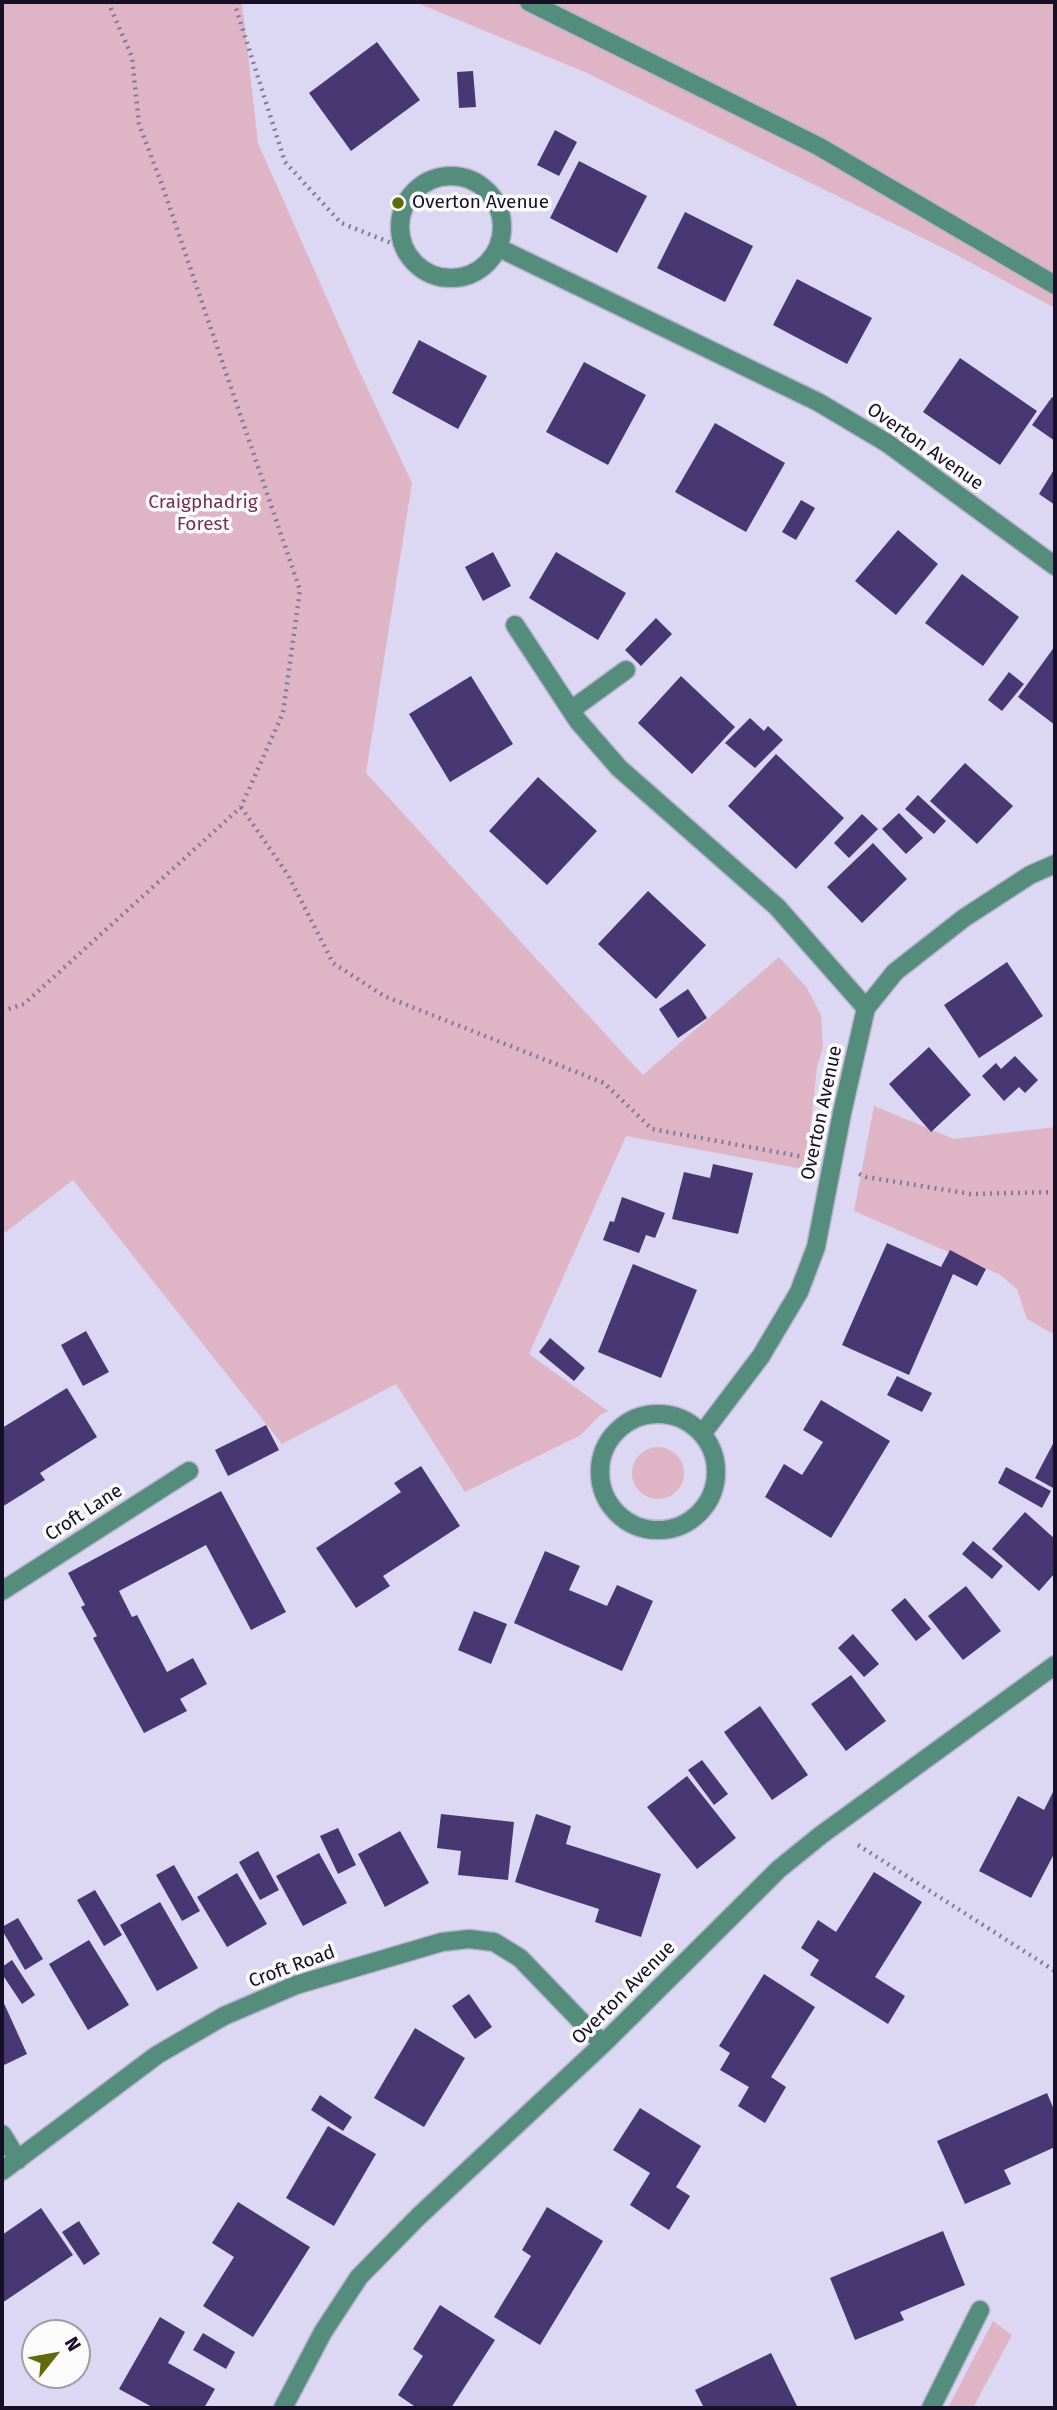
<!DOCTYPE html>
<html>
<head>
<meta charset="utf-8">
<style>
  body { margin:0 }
  #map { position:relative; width:1057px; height:2410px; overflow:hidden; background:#dcd7f3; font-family:"Fira Sans",sans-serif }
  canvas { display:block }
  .frame { position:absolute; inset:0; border:4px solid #160f28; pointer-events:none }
  .north { position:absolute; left:21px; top:2319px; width:70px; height:70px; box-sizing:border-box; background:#fcfcfc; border:2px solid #a09da7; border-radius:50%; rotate:59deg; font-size:19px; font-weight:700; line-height:28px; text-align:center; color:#160f28 }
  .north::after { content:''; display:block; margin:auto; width:24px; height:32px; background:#646909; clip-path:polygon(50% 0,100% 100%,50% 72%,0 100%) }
</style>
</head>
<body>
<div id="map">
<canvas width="1057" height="2410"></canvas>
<div class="frame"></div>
<div class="north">N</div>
</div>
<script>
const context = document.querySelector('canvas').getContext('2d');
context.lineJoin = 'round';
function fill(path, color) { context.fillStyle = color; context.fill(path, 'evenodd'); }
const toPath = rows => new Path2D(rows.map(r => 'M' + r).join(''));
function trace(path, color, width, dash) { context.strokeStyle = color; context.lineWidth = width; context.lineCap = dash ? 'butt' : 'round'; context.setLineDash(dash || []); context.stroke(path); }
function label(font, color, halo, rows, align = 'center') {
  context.font = font + ' "Fira Sans",sans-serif'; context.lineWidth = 7; context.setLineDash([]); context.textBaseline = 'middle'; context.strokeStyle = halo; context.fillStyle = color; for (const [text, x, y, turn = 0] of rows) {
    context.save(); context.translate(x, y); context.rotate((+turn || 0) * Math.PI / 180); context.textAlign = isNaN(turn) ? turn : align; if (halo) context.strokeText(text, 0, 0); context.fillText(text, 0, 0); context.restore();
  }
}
const green = toPath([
  [2,2,242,2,258,143,356,364,412,483,366,773,643,1075,779,957,807,988,821,1015,823,1048,817,1067,809,1143,803,1169,626,1136,529,1354,608,1411,600,1415,581,1435,465,1492,396,1384,282,1444,73,1180,2,1235],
  [415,2,1055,2,1055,308,951,252,587,73],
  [874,1106,954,1139,1055,1127,1055,1335,1027,1319,1017,1289,999,1274,854,1211],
  '632 1473a26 26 0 1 1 52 0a26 26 0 1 1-52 0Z',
  [993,2321,1012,2335,973,2408,948,2408]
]);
const building = toPath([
  [377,42,420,100,351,151,309,93],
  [473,71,476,107,459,108,457,72],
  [555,130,577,142,559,176,537,165],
  [579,161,647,196,617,253,550,218],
  [685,212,753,246,725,302,657,268],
  [797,279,872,318,847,364,773,325],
  [419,340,487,376,458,429,392,393],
  [960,358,1037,411,1000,465,923,412],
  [584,362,646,395,608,465,546,432],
  [1052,397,1055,399,1055,441,1032,425],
  [715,423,785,463,746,532,675,492],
  [1055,468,1055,505,1039,494],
  [801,500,815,508,796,540,782,532],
  [898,530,938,564,896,615,855,581],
  [493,552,511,586,483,601,465,567],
  [556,552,626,593,598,640,529,598],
  [962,574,1019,617,983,666,925,623],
  [656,618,672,634,641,666,625,650],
  [1055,646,1055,725,1018,697],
  [1009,672,1024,684,1002,711,988,700],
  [471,676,513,744,450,782,409,714],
  [681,676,735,727,692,774,638,723],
  [750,718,764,731,768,726,783,740,755,768,725,743],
  [776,754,844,818,796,869,728,806],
  [965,763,1013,806,977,844,930,801],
  [538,777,597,831,547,885,489,831],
  [918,795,946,821,934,834,905,809],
  [899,813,923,838,906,854,882,829],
  [862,814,878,829,849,858,834,843],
  [873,843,907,879,862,923,827,887],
  [648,891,706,945,656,999,598,944],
  [1007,962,1043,1016,979,1058,944,1005],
  [688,989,707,1018,678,1038,659,1009],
  [929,1047,971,1095,931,1132,889,1084],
  [1015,1056,1038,1080,1025,1093,1019,1087,1004,1101,982,1076,996,1063,1001,1069],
  [713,1164,753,1173,738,1234,672,1219,684,1172,710,1178],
  [622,1197,665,1213,655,1238,646,1235,639,1253,603,1240,610,1221,614,1222],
  [887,1243,941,1267,950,1250,986,1269,977,1286,953,1274,909,1375,842,1345],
  [633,1264,697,1290,661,1378,598,1352],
  [86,1331,109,1372,83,1386,61,1345],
  [550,1338,585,1368,574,1381,539,1352],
  [897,1376,932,1393,922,1412,887,1395],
  [67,1388,97,1437,40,1473,45,1480,2,1507,2,1428],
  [821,1400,890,1441,831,1538,765,1497,784,1464,802,1475,823,1442,803,1430],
  [266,1425,279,1450,228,1476,215,1450],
  [1055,1440,1055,1489,1035,1478],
  [421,1466,460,1526,383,1576,390,1586,356,1608,316,1548,401,1492,394,1483],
  [1006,1467,1051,1491,1042,1508,998,1483],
  [221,1491,286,1612,251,1630,206,1545,119,1591,132,1617,137,1615,167,1672,193,1658,207,1684,180,1699,187,1711,144,1733,93,1638,97,1636,81,1607,85,1605,68,1573],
  [1025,1512,1055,1539,1055,1573,1039,1591,992,1549],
  [973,1541,1003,1566,992,1579,962,1554],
  [545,1551,580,1566,569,1590,607,1606,617,1585,653,1601,622,1671,514,1623],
  [966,1586,1001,1631,963,1660,928,1616],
  [905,1598,931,1629,916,1641,891,1610],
  [474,1611,507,1624,491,1664,458,1650],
  [853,1634,879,1664,864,1677,838,1648],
  [851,1675,886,1721,846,1751,811,1704],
  [760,1706,808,1775,772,1800,724,1732],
  [702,1760,728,1794,714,1805,688,1770],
  [687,1776,736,1838,697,1869,647,1807],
  [1055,1788,1055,1852,1031,1898,979,1871,1018,1796,1044,1810],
  [441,1814,514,1822,508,1880,458,1875,461,1851,437,1848],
  [536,1814,571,1826,566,1844,661,1874,641,1937,595,1922,599,1909,515,1882],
  [338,1828,356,1865,338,1874,320,1836],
  [400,1831,429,1883,385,1907,358,1854],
  [258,1851,279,1890,260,1900,239,1862],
  [319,1853,347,1903,303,1926,276,1876],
  [174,1865,200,1911,182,1921,156,1875],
  [874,1872,922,1902,875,1977,905,1996,888,2024,810,1975,819,1960,801,1948,818,1920,836,1932],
  [237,1873,267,1924,227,1947,197,1897],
  [95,1890,122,1935,104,1946,77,1900],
  [160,1902,198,1968,157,1991,120,1925],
  [18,1918,43,1959,25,1970,2,1930,2,1927],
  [89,1940,129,2005,88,2030,49,1964],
  [12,1960,35,1995,22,2004,2,1974,2,1967],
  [764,1974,815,2007,771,2077,786,2087,765,2123,738,2106,749,2087,720,2070,730,2053,719,2046],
  [469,1994,492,2027,475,2039,452,2006],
  [2,1999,27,2054,2,2066],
  [415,2028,465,2058,424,2127,374,2098],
  [1047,2093,1055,2112,1055,2147,1004,2170,1011,2184,965,2204,937,2141],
  [320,2095,352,2117,343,2131,311,2110],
  [640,2108,701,2146,676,2187,690,2196,669,2230,630,2205,650,2173,613,2150],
  [328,2126,376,2154,334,2226,286,2198],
  [238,2202,310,2247,253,2337,203,2306,234,2257,212,2243],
  [547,2207,603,2241,540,2345,494,2317,531,2256,522,2250],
  [41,2208,73,2255,2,2303,2,2235],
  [79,2221,100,2254,84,2265,62,2232],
  [943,2231,965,2285,900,2312,904,2320,855,2340,830,2278],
  [440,2305,495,2340,451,2408,417,2408,398,2395,423,2356,413,2349],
  [160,2317,185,2332,168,2363,215,2389,204,2408,154,2408,119,2389],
  [203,2333,235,2352,226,2369,193,2350],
  [771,2353,798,2408,704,2408,695,2390]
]);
const path = toPath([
  [234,2,285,162,341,223,404,248],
  [241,807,288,875,333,963,384,996,604,1083,652,1129,804,1157],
  [2,1011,24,1004,241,807,283,713,300,590,162,185,139,124,132,57,108,2],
  [859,1174,866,1177,971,1194,1055,1192],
  [858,1845,1055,1971]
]);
const minor = toPath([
  [529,2,818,146,1055,285],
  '400 227a51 51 0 1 1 102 0a51 51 0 1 1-102 0Z',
  [499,248,818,402,887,443,1055,566],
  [515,625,578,721,619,768,777,907,866,1008],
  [571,710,626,670],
  '600 1472a58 58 0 1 1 116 0a58 58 0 1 1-116 0Z',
  [702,1434,761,1356,799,1292,816,1247,842,1113,866,1008,895,972,964,918,1030,875,1055,864],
  [2,1591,189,1471],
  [2,2134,18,2160],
  [2,2171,157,2055,224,2016,296,1985,442,1942,469,1939,494,1942,520,1958,603,2044],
  [283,2408,323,2332,359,2277,419,2216,603,2044,779,1869,821,1835,1055,1665],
  [931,2408,980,2310]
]);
const markers = [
  [398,203,7,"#646909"]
];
const poiNames = [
  ["Overton Avenue",412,203]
];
const streetNames = [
  ["Overton Avenue",925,447,35],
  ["Overton Avenue",822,1113,-78],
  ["Croft Lane",84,1513,-33],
  ["Croft Road",292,1967,-20],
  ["Overton Avenue",624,1993,-45]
];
const parkNames = [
  ["Craigphadrig",203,503],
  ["Forest",203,525]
];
fill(green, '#dfb5c5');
fill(building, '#473873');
trace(minor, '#b8b3ce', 21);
trace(path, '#817b96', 4.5, [2, 5]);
trace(minor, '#558d7c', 18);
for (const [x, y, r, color] of markers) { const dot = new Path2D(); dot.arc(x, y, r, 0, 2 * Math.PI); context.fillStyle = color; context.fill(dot); trace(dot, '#fcfcfc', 2.5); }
label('19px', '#160f28', '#fcfcfc', poiNames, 'left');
label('19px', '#160f28', '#fcfcfc', streetNames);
label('19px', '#7a2e53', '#fcfcfc', parkNames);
</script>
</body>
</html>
